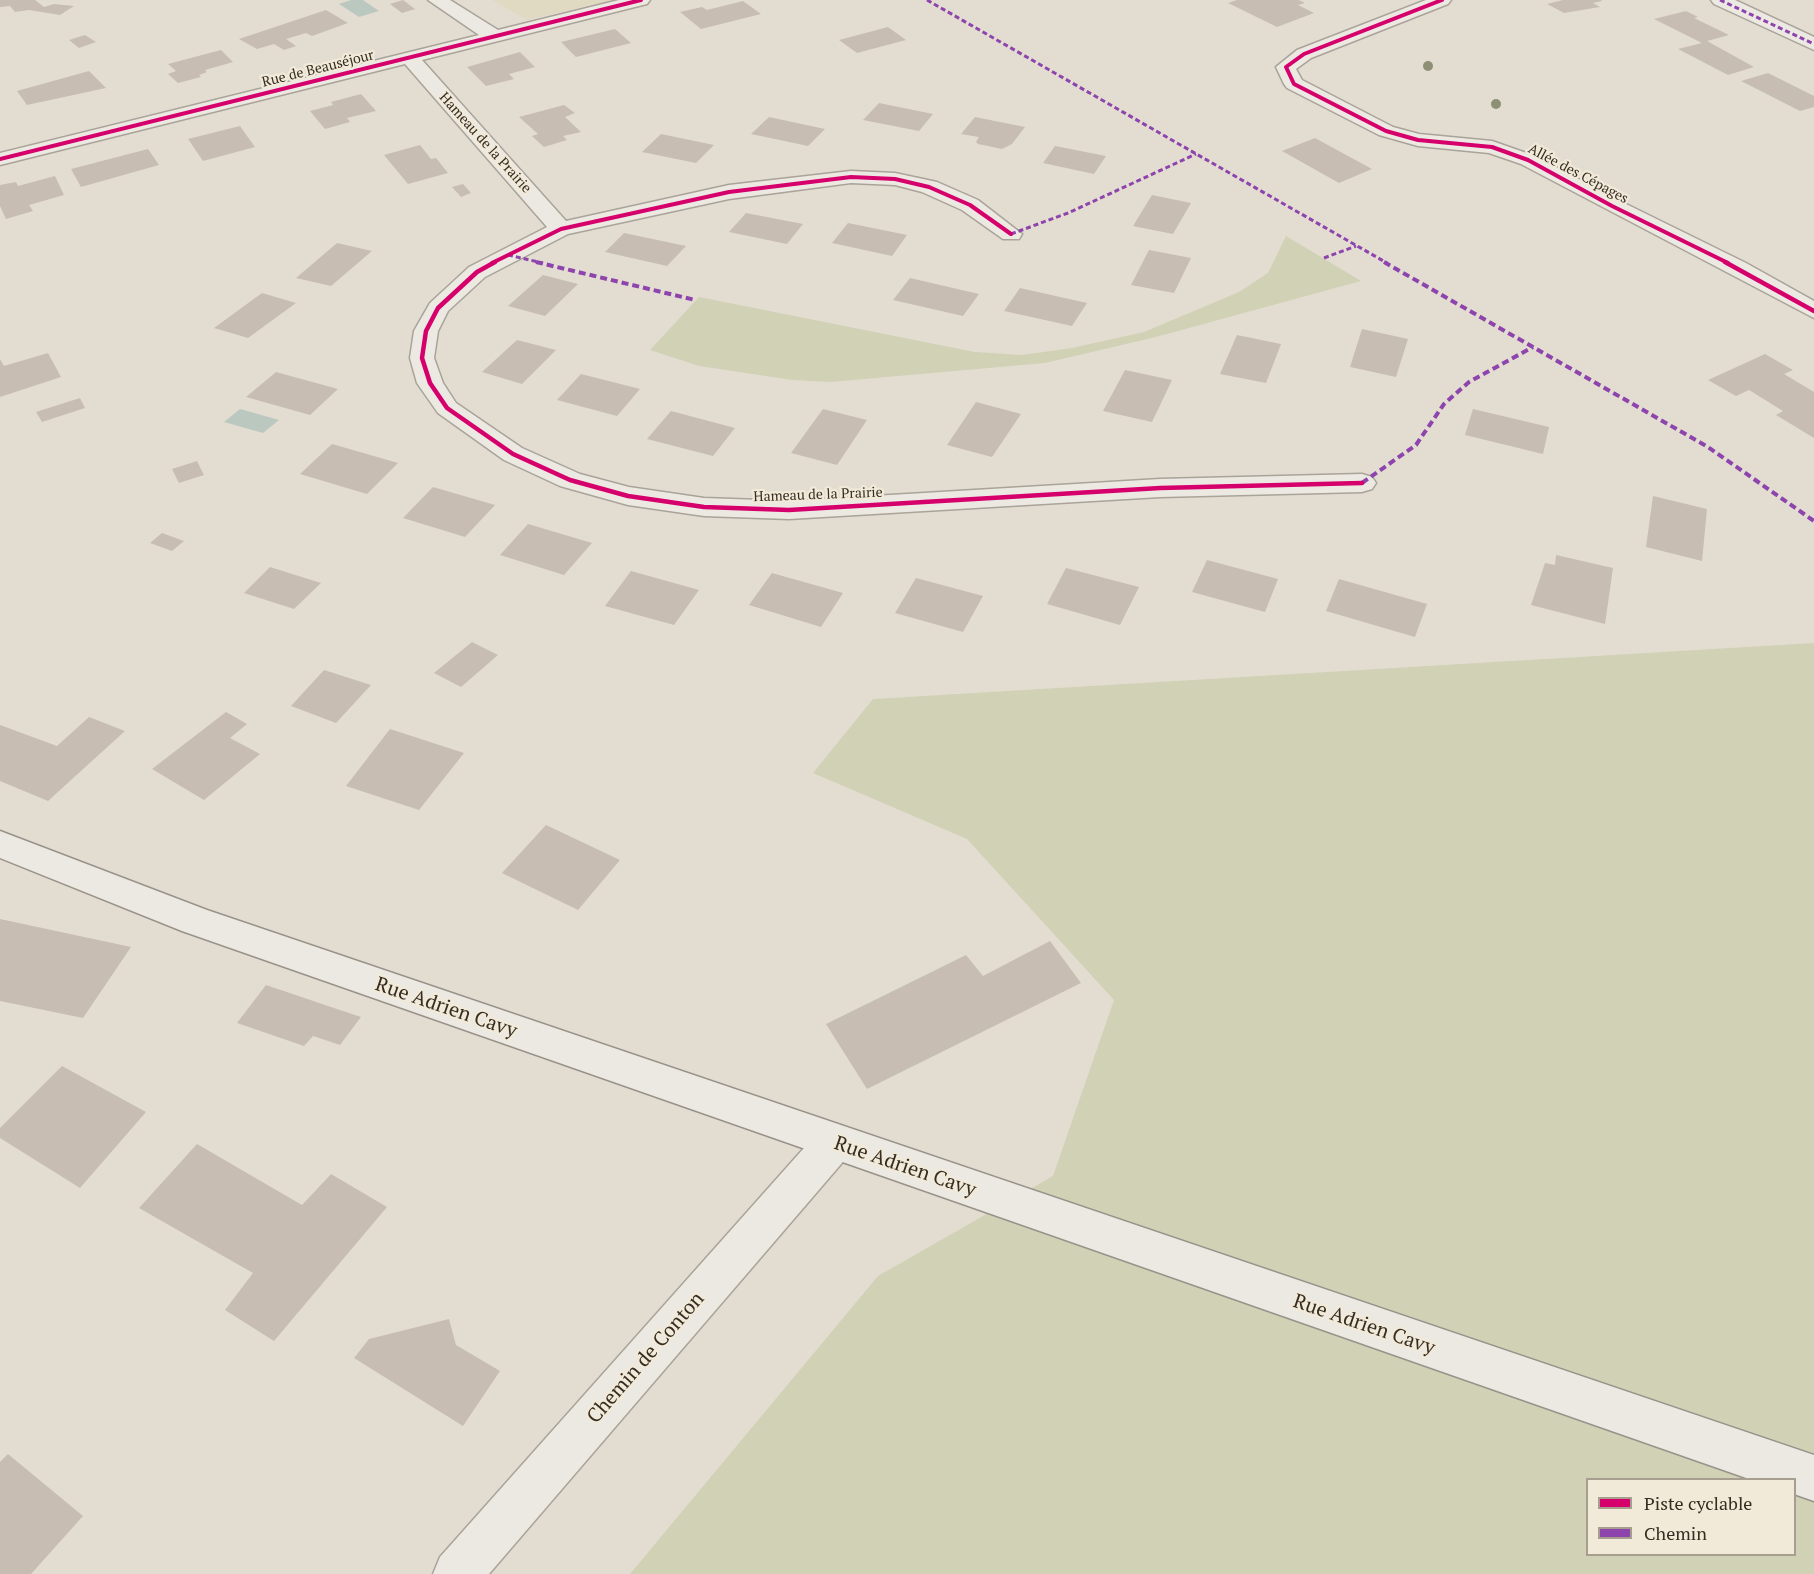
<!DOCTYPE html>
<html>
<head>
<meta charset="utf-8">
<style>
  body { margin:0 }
  #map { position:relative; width:1814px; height:1574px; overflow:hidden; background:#e3ddd1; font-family:"PT Serif",serif }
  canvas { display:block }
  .legend { position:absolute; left:1586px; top:1478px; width:210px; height:78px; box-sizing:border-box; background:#f2ead9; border:2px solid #a79e90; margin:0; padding:8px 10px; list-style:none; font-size:18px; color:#372c22 }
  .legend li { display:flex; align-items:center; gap:12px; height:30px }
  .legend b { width:30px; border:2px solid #a79e90 }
</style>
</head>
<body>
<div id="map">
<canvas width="1814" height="1574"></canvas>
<ul class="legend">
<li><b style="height:8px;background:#d6006c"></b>Piste cyclable</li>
<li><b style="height:8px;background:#8e44ad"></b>Chemin</li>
</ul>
</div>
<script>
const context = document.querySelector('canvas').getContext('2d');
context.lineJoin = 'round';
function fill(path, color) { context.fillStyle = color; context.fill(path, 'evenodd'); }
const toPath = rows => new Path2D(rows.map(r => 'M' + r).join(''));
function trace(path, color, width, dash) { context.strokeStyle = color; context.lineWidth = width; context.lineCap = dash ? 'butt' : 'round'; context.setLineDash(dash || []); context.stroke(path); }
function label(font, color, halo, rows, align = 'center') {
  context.font = font + ' "PT Serif",serif'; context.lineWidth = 4.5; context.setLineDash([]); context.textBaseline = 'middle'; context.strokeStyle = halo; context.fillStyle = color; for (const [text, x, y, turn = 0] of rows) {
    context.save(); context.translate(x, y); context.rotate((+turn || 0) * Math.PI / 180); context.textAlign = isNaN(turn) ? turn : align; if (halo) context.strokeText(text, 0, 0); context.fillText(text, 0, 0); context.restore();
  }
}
const farmland = toPath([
  [492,0,613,0,527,20]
]);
const green = toPath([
  [1286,236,1361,281,1156,337,1045,363,831,382,792,380,699,366,650,350,699,297,975,352,1022,355,1072,348,1144,332,1239,292,1268,273],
  [1814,643,1814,1574,630,1574,878,1276,1053,1176,1114,1000,967,839,813,773,873,699],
  [1588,1480,1794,1480,1794,1554,1588,1554]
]);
const water = toPath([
  [351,0,363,0,379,11,359,17,339,4],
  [240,409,279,420,263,433,224,422]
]);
const building = toPath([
  [0,0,35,0,44,7,54,4,74,6,60,15,29,10,15,12,10,6,0,7],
  [403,0,415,9,402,13,390,4],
  [1237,0,1299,0,1305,3,1298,5,1314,13,1277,27,1228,3],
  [1563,0,1601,0,1602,1,1593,3,1600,7,1564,13,1547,4],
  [743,1,761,14,701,29,680,12,702,7,707,10],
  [326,10,348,23,312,36,306,33,286,39,296,46,284,50,274,44,257,49,239,39],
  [1686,11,1698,17,1694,18,1729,35,1707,41,1754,67,1728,75,1678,49,1702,43,1654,19],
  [888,27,906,40,857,53,839,40],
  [615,29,631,43,576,57,561,42],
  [85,35,96,42,79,48,69,40],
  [221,50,233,62,205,70,207,72,199,75,201,77,178,83,168,74,176,71,168,64],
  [520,52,535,67,509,74,514,79,486,86,467,67],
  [89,71,106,88,27,105,17,91],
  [1768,73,1814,96,1814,107,1800,111,1741,81],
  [361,94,376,111,347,118,350,122,325,129,310,111,333,105,331,102],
  [879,103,933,114,919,131,863,120],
  [564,105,575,113,565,117,581,132,563,136,567,140,544,147,532,136,538,134,519,117],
  [769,117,825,129,808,146,751,134],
  [975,117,1025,127,1012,144,1002,149,978,144,976,142,979,137,961,134],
  [240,126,255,147,203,161,188,139],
  [661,134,714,145,696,163,642,152],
  [1315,138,1372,169,1339,183,1282,151],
  [420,145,431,159,436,158,448,173,408,184,384,155],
  [1055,146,1106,156,1094,174,1043,163],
  [148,149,159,165,81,187,71,169],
  [55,176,64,195,29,205,33,211,6,219,0,206,0,185,16,182,18,186],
  [463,184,471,193,461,197,452,187],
  [1152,195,1191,203,1173,234,1133,226],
  [746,213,803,224,787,244,729,232],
  [848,223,907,235,892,256,832,243],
  [624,233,686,246,667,266,605,252],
  [337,243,372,251,331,286,296,278],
  [1149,250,1191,258,1174,293,1131,285],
  [543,275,578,284,545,316,508,306],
  [910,278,979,294,963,316,893,300],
  [1020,288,1087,303,1072,326,1004,311],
  [262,293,296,303,248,338,214,328],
  [1362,329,1408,339,1396,377,1350,367],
  [1237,335,1281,344,1266,383,1220,374],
  [517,340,556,350,522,384,482,372],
  [48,353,61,377,0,397,0,359,4,366],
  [1765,354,1793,370,1784,374,1814,392,1814,438,1776,415,1783,411,1749,390,1736,396,1708,380],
  [1125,370,1172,380,1152,422,1103,411],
  [276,372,338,389,310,415,246,397],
  [581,374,640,389,617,416,557,400],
  [80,398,85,408,42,422,36,412],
  [976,402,1021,414,992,457,947,445],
  [823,409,867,420,837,465,791,453],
  [1473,409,1549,427,1543,454,1465,435],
  [671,411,735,428,713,456,647,439],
  [332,444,398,463,367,494,300,474],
  [197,461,204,475,179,483,172,469],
  [433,487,495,505,465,537,403,518],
  [1653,496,1707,509,1702,561,1646,547],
  [528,524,592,543,564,575,500,555],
  [162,533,184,541,172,551,150,543],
  [1556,555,1613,568,1605,624,1531,605,1545,563,1555,565],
  [1207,560,1278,579,1265,612,1192,592],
  [270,567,321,583,294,609,244,593],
  [1066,568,1139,587,1120,625,1047,604],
  [631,571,699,590,674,625,605,606],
  [772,573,843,593,821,627,749,605],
  [916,578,983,596,963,632,895,613],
  [1339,579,1427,604,1415,637,1326,611],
  [472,642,498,655,461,687,434,673],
  [324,670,371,685,336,723,291,706],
  [226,712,247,724,230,738,260,754,204,800,152,769],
  [89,717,125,731,48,801,0,781,0,725,57,746],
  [390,729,464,753,419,810,346,786],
  [546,825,620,860,578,910,502,873],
  [0,919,131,947,83,1018,0,1001],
  [1050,941,1081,983,867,1089,826,1024,966,955,983,976],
  [266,985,334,1008,361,1017,340,1045,313,1036,304,1046,237,1023],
  [62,1066,146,1112,80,1188,0,1138,0,1128],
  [197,1144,302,1205,331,1174,387,1207,274,1341,225,1310,253,1273,139,1208],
  [449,1319,456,1345,500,1371,463,1426,354,1358,369,1339],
  [8,1454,83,1516,31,1574,0,1574,0,1462]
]);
const minor = toPath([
  [428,0,450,0,498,30,619,0,650,0,647,4,422,60,566,221,729,185,851,171,895,173,937,182,978,200,1022,234,1019,239,1003,239,962,210,922,192,895,185,851,183,729,199,568,234,485,277,448,311,438,331,434,358,443,383,456,403,522,448,580,474,629,487,704,498,789,501,1160,479,1362,474,1372,477,1376,483,1372,489,1362,492,1160,497,789,519,704,516,628,505,560,486,504,460,438,413,417,383,410,358,414,331,430,303,469,267,547,227,405,64,0,165,0,153,479,35,428,0],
  [1426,0,1451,0,1448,4,1311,58,1296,69,1302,80,1393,127,1419,134,1492,141,1535,156,1620,201,1746,263,1814,301,1814,318,1521,164,1489,153,1418,146,1379,135,1287,88,1284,84,1276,67,1297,50,1426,0],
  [1711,0,1735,0,1814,37,1814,50,1714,4,1711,0],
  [834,1125,848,1130,854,1143,848,1156,489,1574,433,1574,440,1557,820,1130,834,1125]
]);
const secondary = toPath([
  [0,831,207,910,1814,1455,1814,1501,1794,1494,1794,1480,1752,1480,182,931,0,858,0,831]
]);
const quietFar1 = toPath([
  [927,0,1387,263],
  [1720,0,1814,44],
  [1011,234,1068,213,1196,154],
  [508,255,543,263],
  [1324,258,1356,246]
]);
const quiet = toPath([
  [536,262,695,300],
  [1384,262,1708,447,1814,521],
  [1362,483,1416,445,1444,404,1469,382,1533,347]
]);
const cyclewayFar1 = toPath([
  [1442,0,1304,54,1286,67,1294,84,1386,131,1418,140,1492,147,1528,160,1612,206,1728,263],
  [0,159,641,0],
  [492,263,561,229,729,192,851,177,895,179,929,187,970,205,1011,234]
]);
const cycleway = toPath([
  [495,262,477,272,438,308,426,331,422,358,430,383,447,408,513,454,570,480,628,496,704,507,789,510,1160,488,1362,483],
  [1725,262,1814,311]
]);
const trees = [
  [1428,66],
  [1496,104]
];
const farStreetnames = [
  ["Rue de Beauséjour",318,69,-14],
  ["Hameau de la Prairie",485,143,48],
  ["Allée des Cépages",1578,174,28],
  ["Hameau de la Prairie",818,495,-2]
];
const nearStreetnames = [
  ["Rue Adrien Cavy",446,1008,19],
  ["Rue Adrien Cavy",905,1167,19],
  ["Rue Adrien Cavy",1364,1325,19],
  ["Chemin de Conton",646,1358,-49]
];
fill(farmland, '#e1dac3');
fill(green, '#d1d1b6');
fill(water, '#bbc8c0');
fill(building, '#c7bdb2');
trace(minor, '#a9a399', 3);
trace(secondary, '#98928a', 3);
fill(minor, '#ece9e2');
fill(secondary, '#ece9e2');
trace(quietFar1, '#8e44ad', 3, [5, 3]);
trace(quiet, '#8e44ad', 4, [7, 4]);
trace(cyclewayFar1, '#d6006c', 4);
trace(cycleway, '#d6006c', 4.5);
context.fillStyle = '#8e9076';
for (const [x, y] of trees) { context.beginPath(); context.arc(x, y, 5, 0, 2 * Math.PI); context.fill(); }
label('14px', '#372c22', '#f2ead9', farStreetnames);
label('20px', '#372c22', '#f2ead9', nearStreetnames);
</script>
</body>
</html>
